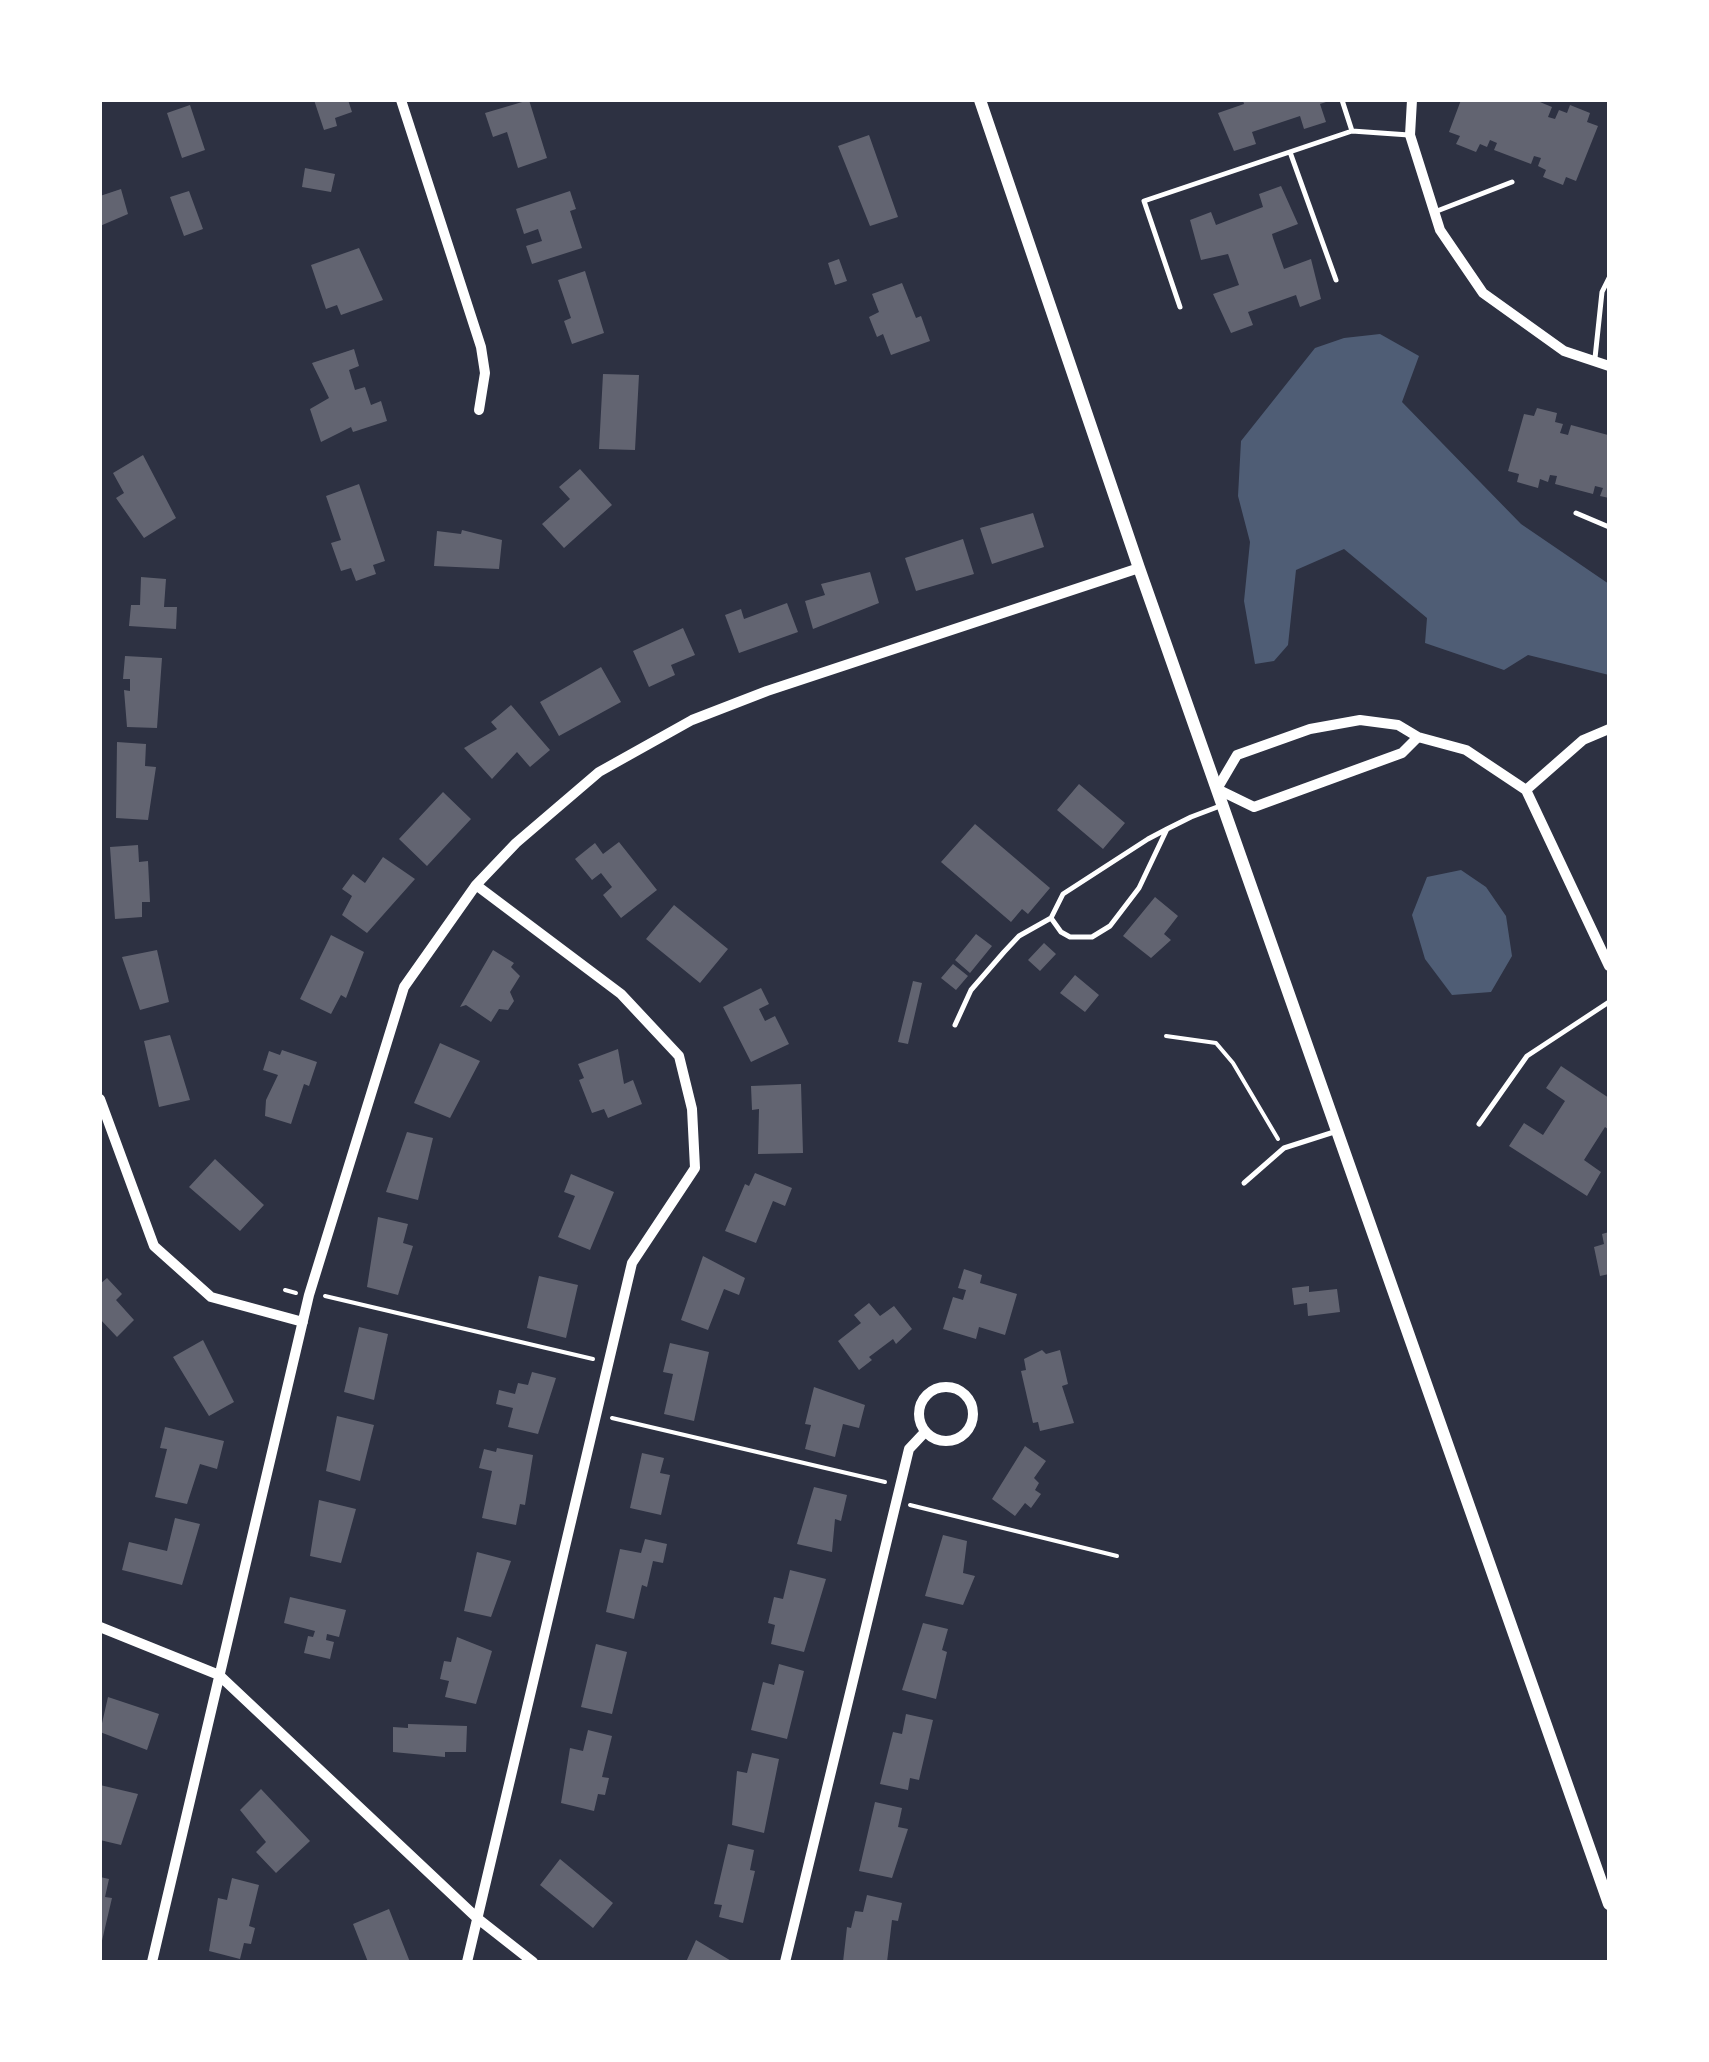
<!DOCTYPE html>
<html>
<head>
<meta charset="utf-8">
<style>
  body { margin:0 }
  #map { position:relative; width:1709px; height:2062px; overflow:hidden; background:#2d3142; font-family:"Fira Sans Condensed",sans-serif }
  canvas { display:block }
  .frame { position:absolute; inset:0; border:102px solid #fff; pointer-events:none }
</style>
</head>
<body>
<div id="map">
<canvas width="1709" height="2062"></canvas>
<div class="frame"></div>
</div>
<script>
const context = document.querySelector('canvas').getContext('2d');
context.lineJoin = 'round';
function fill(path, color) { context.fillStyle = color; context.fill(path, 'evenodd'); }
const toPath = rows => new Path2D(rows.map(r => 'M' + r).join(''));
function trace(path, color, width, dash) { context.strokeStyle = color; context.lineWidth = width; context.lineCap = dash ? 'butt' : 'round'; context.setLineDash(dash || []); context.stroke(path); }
const water = toPath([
  [1380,334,1419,356,1402,402,1521,524,1609,584,1609,675,1528,655,1504,670,1425,643,1427,618,1344,549,1296,570,1288,645,1274,661,1255,664,1244,601,1250,542,1238,496,1241,441,1315,348,1344,338],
  [1461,870,1486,887,1506,916,1512,956,1491,992,1452,995,1425,959,1412,915,1427,877]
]);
const building = toPath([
  [314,100,348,100,352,112,335,118,337,126,324,130],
  [529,100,547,158,518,168,507,132,493,137,485,113],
  [1243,100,1329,100,1329,101,1320,104,1326,122,1304,129,1300,116,1252,132,1256,144,1234,151,1218,113,1244,104],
  [1461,100,1535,100,1552,107,1548,117,1555,119,1559,110,1567,113,1570,105,1590,113,1587,122,1598,126,1576,181,1566,177,1563,185,1543,177,1546,170,1538,166,1541,158,1534,156,1531,164,1494,150,1497,143,1490,140,1487,147,1480,144,1476,152,1456,144,1460,136,1449,132],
  [190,105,205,150,182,158,167,113],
  [869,135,898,217,870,226,838,146],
  [305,168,335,174,331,192,302,187],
  [1281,186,1298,224,1272,234,1273,238,1284,269,1311,259,1321,299,1300,307,1296,295,1248,312,1253,325,1231,333,1213,294,1239,285,1228,254,1201,260,1190,220,1211,212,1216,225,1263,207,1259,194],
  [121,189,128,214,100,226,100,196],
  [189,191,203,229,184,236,170,197],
  [570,191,576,209,570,211,582,248,532,264,526,246,542,241,538,229,524,234,516,209],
  [359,248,383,300,341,315,337,305,326,309,311,265],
  [839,259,847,281,835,285,828,263],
  [585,271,604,333,572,344,564,321,571,318,558,280],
  [902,283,916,318,921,316,930,341,891,355,883,334,877,337,869,317,879,312,872,294],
  [354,349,359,366,349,370,355,390,365,387,371,405,381,401,387,421,353,432,351,427,321,442,310,409,329,398,312,363],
  [603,374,639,375,635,450,599,449],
  [1537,408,1557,413,1555,422,1563,424,1560,433,1568,435,1571,425,1608,435,1609,498,1600,496,1603,488,1595,486,1593,494,1555,484,1557,476,1550,475,1548,482,1540,479,1538,488,1517,482,1519,474,1508,471,1524,414,1534,416],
  [143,455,176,518,144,538,116,498,124,493,113,473],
  [580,469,612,505,564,548,542,524,570,499,559,487],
  [359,484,385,561,373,565,376,574,356,581,351,568,341,571,331,543,341,540,326,496],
  [1033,513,1044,547,992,564,980,528],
  [462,530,502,540,499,569,434,566,437,531,461,534],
  [963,539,974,574,916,591,905,558],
  [870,572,879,603,813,629,805,601,825,595,821,584],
  [141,577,166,579,164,607,177,607,176,629,129,626,131,605,140,605],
  [787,603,798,632,739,653,725,615,741,609,744,619],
  [683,628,695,655,671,665,675,675,649,687,633,651],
  [125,656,162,658,157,728,127,727,124,690,130,691,130,679,123,679],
  [601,667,621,702,559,736,540,702],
  [511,705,550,750,530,767,517,752,492,779,464,748,497,729,491,722],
  [117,742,146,744,145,766,156,767,148,820,116,818],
  [1079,784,1125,823,1103,849,1057,810],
  [443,792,471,819,427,866,399,839],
  [975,824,1050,888,1028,914,1022,909,1011,922,941,862],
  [619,842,657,890,621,918,603,895,612,887,601,873,592,880,575,859,595,843,603,854],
  [138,845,139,862,148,861,150,902,142,902,142,917,115,919,110,847],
  [383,857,415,879,367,933,342,915,352,896,342,889,353,874,365,883],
  [1155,897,1178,916,1164,934,1171,940,1151,958,1123,936],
  [674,905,728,949,700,983,646,939],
  [976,934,992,946,970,973,955,960],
  [331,935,364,952,346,998,341,995,331,1014,300,999],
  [1044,943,1056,954,1040,971,1028,960],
  [157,950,169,1002,140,1010,122,957],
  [493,950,514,963,511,967,520,976,510,992,514,1001,508,1010,499,1009,491,1022,466,1005,460,1007],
  [953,964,968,976,956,990,941,978],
  [1075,975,1099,995,1085,1012,1060,993],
  [913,981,922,983,908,1044,898,1042],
  [761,988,769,1004,759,1009,765,1021,775,1016,789,1044,751,1062,723,1007],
  [170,1035,190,1100,159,1107,144,1041],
  [440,1043,480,1061,450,1118,414,1103],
  [618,1049,624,1084,633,1080,642,1104,608,1118,604,1109,592,1113,579,1080,584,1078,578,1064],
  [282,1050,317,1062,309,1086,304,1084,291,1124,265,1116,266,1100,278,1075,263,1070,269,1051,280,1055],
  [1561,1066,1609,1098,1609,1130,1605,1127,1584,1160,1601,1172,1587,1196,1509,1146,1524,1123,1543,1135,1565,1101,1546,1088],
  [801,1084,803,1153,758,1154,759,1109,752,1110,751,1086],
  [407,1132,433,1138,418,1200,386,1192],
  [215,1159,264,1205,240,1231,189,1187],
  [755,1173,792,1188,785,1206,773,1201,756,1243,725,1231,745,1184,749,1186],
  [571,1174,614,1192,590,1250,558,1237,575,1196,564,1192],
  [378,1217,408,1224,403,1243,413,1246,398,1295,367,1287],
  [1609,1232,1609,1274,1600,1276,1594,1247,1604,1244,1602,1234],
  [703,1256,745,1278,739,1295,724,1289,708,1330,681,1320],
  [964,1269,982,1275,980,1283,1017,1294,1005,1335,979,1327,976,1339,943,1329,953,1297,963,1300,966,1290,958,1288],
  [539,1276,578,1285,566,1338,527,1328],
  [107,1278,122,1294,116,1300,134,1320,117,1337,100,1319,100,1284],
  [1309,1286,1309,1292,1337,1289,1340,1312,1308,1316,1307,1303,1294,1305,1292,1288],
  [869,1303,880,1316,894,1306,912,1329,896,1344,893,1339,869,1357,872,1360,859,1370,838,1341,861,1323,854,1315],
  [359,1327,388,1334,374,1400,344,1392],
  [203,1340,234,1402,209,1416,173,1357],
  [670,1343,709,1352,694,1421,664,1414,673,1374,663,1372],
  [1042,1350,1046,1354,1060,1350,1068,1384,1062,1386,1074,1423,1040,1431,1038,1422,1033,1423,1021,1371,1026,1370,1024,1359],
  [532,1372,556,1378,538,1434,508,1427,513,1408,496,1404,499,1390,515,1394,518,1383,528,1385],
  [814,1387,865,1405,859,1428,843,1424,835,1457,805,1449,811,1425,805,1424],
  [337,1416,374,1425,360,1481,326,1471],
  [165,1427,224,1441,217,1469,200,1464,187,1504,155,1497,167,1449,160,1448],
  [1025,1446,1046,1461,1034,1478,1039,1483,1035,1490,1041,1494,1031,1508,1025,1503,1015,1516,992,1499],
  [497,1448,533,1455,525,1505,520,1504,516,1525,482,1518,492,1471,479,1468,484,1449,496,1452],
  [642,1453,664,1458,660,1473,670,1475,661,1515,630,1508],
  [814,1487,847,1495,841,1521,835,1519,832,1552,797,1544],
  [319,1500,356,1509,341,1563,310,1556],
  [175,1518,200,1524,182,1585,122,1570,129,1542,167,1551],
  [943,1535,967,1541,963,1573,975,1576,963,1605,925,1596],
  [645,1539,667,1544,663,1563,653,1561,647,1587,642,1585,634,1619,606,1612,620,1549,641,1553],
  [477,1552,511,1561,491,1617,464,1611],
  [790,1570,826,1579,804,1652,771,1644,775,1625,768,1623,774,1597,783,1599],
  [290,1597,346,1610,339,1637,327,1634,326,1640,334,1642,330,1659,304,1653,308,1636,313,1637,315,1631,284,1623],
  [923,1623,948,1629,942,1650,947,1652,936,1699,902,1690],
  [457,1637,492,1651,476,1704,445,1697,449,1681,440,1679,444,1661,451,1662],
  [596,1644,627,1652,612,1714,581,1707],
  [779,1664,804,1671,787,1739,751,1730,763,1682,774,1685],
  [108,1697,159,1714,147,1750,100,1732],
  [906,1714,933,1720,919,1780,910,1778,908,1790,880,1784,893,1732,902,1734],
  [408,1724,467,1726,466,1752,445,1752,445,1757,393,1752,393,1727,408,1728],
  [588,1730,612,1736,602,1777,609,1778,605,1795,598,1794,594,1811,561,1803,570,1748,583,1751],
  [752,1753,779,1759,764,1833,732,1825,737,1771,747,1773],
  [100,1785,138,1794,121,1845,100,1840],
  [261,1789,310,1841,276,1873,256,1852,266,1842,240,1810],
  [875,1802,902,1808,898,1827,908,1829,892,1878,859,1871],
  [728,1844,754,1850,750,1870,755,1871,743,1923,719,1917,722,1905,714,1904],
  [560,1859,613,1903,593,1928,540,1885],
  [100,1877,109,1879,105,1897,112,1898,101,1945],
  [232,1878,259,1885,249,1926,255,1928,251,1944,244,1943,240,1959,209,1951,218,1898,227,1900],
  [867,1895,902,1903,898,1921,892,1920,887,1962,843,1962,847,1927,851,1928,855,1911,863,1912],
  [389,1909,410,1962,368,1962,353,1924],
  [696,1940,733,1962,686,1962]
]);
const path = toPath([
  [1166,1036,1216,1043,1233,1063,1278,1139],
  [285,1290,296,1293],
  [325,1296,593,1359],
  [612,1418,885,1482],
  [910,1505,1117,1556]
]);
const service = toPath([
  [1352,131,1409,135],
  [1290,152,1336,280],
  [1437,211,1512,182],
  [1180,307,1144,201,1352,131,1342,100],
  [1595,358,1602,292,1609,278],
  [1576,513,1609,527],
  [1167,829,1139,888,1110,926,1092,937,1070,937,1061,932,1051,918,1063,894,1148,839,1167,829,1191,817,1220,806],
  [955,1025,971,990,1004,952,1019,936,1051,918],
  [1479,1124,1527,1056,1609,1002],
  [1244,1183,1284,1148,1334,1132]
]);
const minor = toPath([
  [401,100,481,347,485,373,479,410],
  [1412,100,1410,135,1440,230,1483,293,1564,351,1609,366],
  [1418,737,1402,753,1254,807,1217,789,1237,755,1310,729,1360,720,1398,725,1418,737,1466,750,1526,790],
  [1526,790,1609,966],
  [1526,790,1583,740,1609,729],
  [100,1099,154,1246,211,1297,303,1322],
  '919 1414a27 27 0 1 1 54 0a27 27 0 1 1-54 0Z',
  [100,1627,219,1675,477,1918,533,1962],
  [152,1962,309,1295,404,987,476,885,516,843,599,772,692,720,767,691,1139,568],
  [467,1962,632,1263,695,1168,692,1109,679,1056,621,994,476,885],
  [785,1962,909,1449,925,1432]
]);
const tertiary = toPath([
  [980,100,1139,568,1609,1904]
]);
fill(water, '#4f5d75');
fill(building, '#626471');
trace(path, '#fff', 4);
trace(service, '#fff', 5);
trace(minor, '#fff', 10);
trace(tertiary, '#fff', 12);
</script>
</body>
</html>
